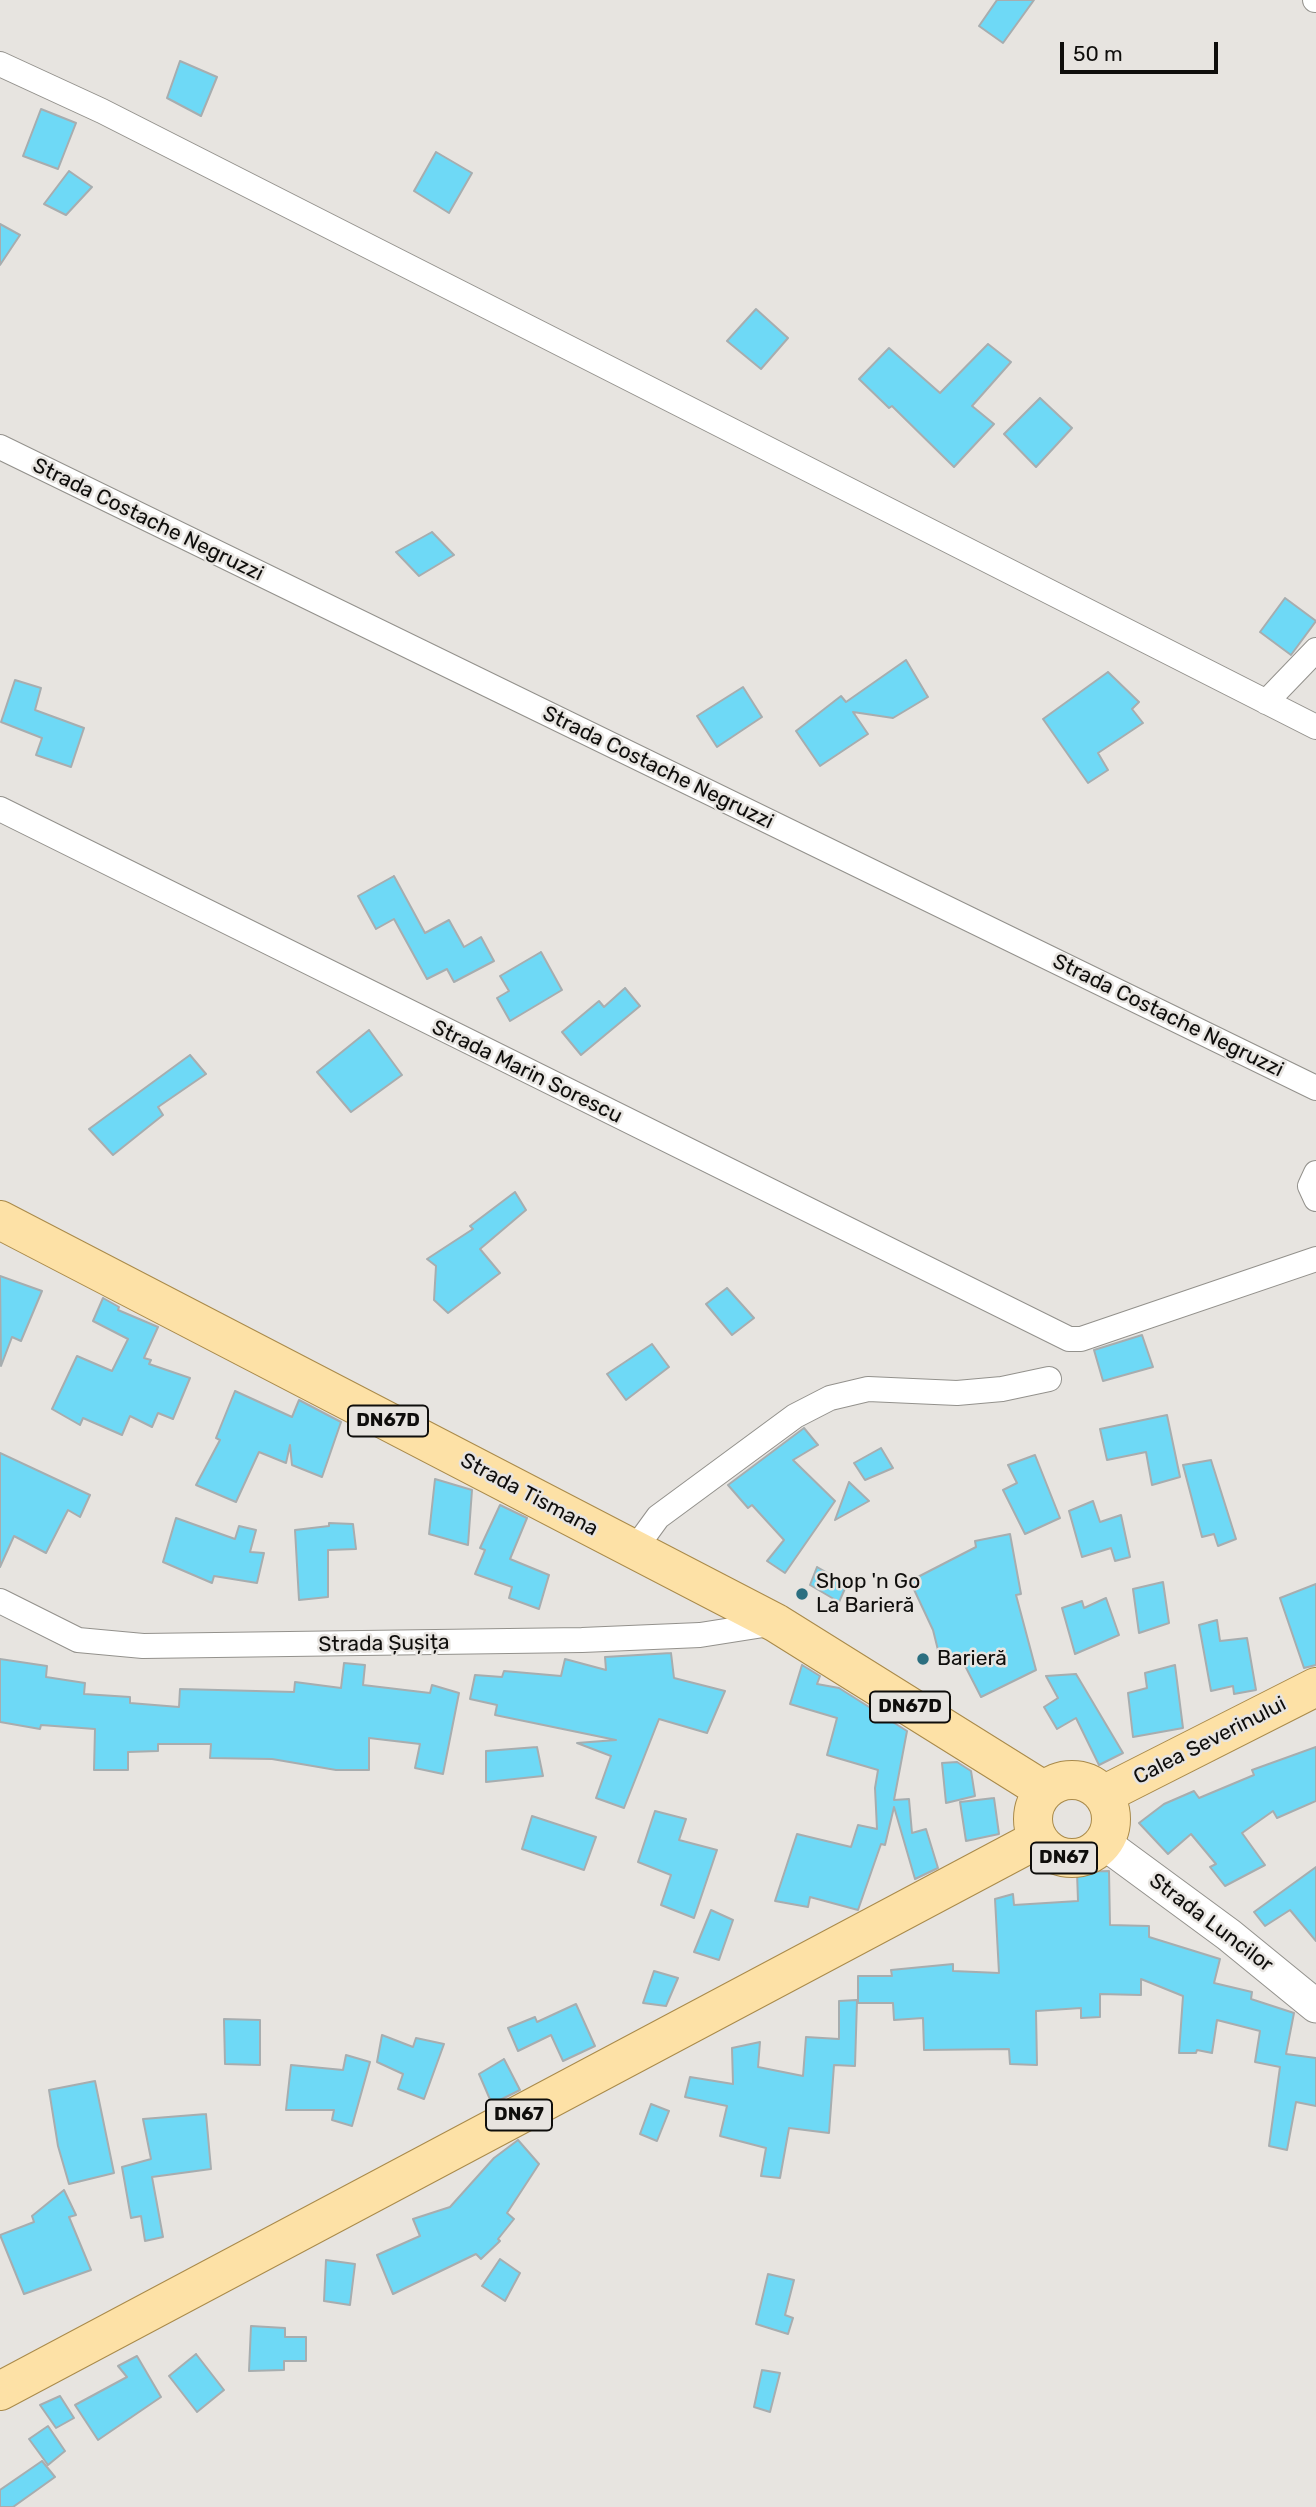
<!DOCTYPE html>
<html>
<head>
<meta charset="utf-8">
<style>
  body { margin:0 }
  #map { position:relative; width:1316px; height:2507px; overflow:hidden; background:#e7e4e0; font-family:Rubik,sans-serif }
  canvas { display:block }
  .scale { position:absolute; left:1060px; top:42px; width:158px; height:32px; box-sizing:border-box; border:4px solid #0f0e0c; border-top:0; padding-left:9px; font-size:21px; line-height:24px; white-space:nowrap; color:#0f0e0c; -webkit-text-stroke:5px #e7e4e0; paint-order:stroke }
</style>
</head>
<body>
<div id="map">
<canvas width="1316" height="2507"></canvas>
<div class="scale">50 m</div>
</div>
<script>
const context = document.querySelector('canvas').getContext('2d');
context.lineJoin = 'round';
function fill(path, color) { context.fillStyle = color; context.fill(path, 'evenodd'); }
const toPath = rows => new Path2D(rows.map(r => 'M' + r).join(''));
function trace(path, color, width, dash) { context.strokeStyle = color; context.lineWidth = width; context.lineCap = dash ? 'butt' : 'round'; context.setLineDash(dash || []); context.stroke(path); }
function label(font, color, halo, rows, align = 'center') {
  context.font = font + ' Rubik,sans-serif'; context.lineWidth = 5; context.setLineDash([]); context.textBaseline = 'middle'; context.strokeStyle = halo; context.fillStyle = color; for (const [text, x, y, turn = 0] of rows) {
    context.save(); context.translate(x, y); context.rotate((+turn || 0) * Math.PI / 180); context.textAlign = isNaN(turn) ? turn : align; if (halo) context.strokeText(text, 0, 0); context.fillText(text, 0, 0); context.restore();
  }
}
const building = toPath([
  [997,0,1034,0,1003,43,979,26,997,0],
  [180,61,217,77,201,116,167,98,180,61],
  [41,109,76,123,58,169,23,156,41,109],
  [436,152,472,173,449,213,414,191,436,152],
  [69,171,92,187,66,215,44,204,69,171],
  [0,224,20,235,0,265,0,224],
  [756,309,788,338,761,369,727,341,756,309],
  [988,344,1011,362,972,406,994,424,954,467,892,406,889,408,859,379,889,348,940,393,988,344],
  [1040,398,1072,428,1036,467,1004,434,1040,398],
  [432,532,454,555,419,576,396,552,432,532],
  [1285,598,1316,621,1291,655,1260,632,1285,598],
  [906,660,928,697,893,718,853,712,868,734,820,766,796,731,841,696,846,702,906,660],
  [1108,672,1139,702,1132,709,1143,723,1098,753,1108,770,1088,783,1043,719,1108,672],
  [15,680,41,688,35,710,84,728,71,767,36,755,42,738,1,722,15,680],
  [743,687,762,717,717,747,697,716,743,687],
  [394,876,425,933,449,920,464,947,481,937,494,961,454,982,447,969,427,979,394,919,376,929,358,896,394,876],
  [541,952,562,990,510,1021,497,998,509,991,500,976,541,952],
  [625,988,640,1006,581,1055,562,1032,599,1001,604,1007,625,988],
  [369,1030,402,1075,351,1112,317,1072,369,1030],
  [190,1055,206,1074,158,1107,163,1115,113,1155,89,1129,190,1055],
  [515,1192,526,1210,480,1249,500,1273,448,1313,434,1300,436,1266,427,1259,473,1229,470,1226,515,1192],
  [0,1276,42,1291,21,1341,12,1337,1,1366,0,1276],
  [727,1288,754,1318,732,1335,706,1304,727,1288],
  [103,1298,119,1307,118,1310,158,1327,144,1358,151,1360,149,1364,190,1378,173,1419,158,1413,152,1427,130,1416,122,1435,83,1418,80,1425,52,1409,77,1356,112,1371,128,1339,93,1321,103,1298],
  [1142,1335,1153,1367,1103,1381,1094,1350,1142,1335],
  [652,1344,669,1367,626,1400,607,1374,652,1344],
  [235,1391,292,1417,299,1400,341,1422,322,1477,292,1465,290,1445,286,1463,259,1452,236,1502,196,1485,220,1440,216,1438,235,1391],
  [1167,1415,1180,1477,1152,1485,1146,1452,1107,1460,1100,1429,1167,1415],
  [804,1428,818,1445,793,1460,835,1501,785,1573,767,1561,784,1540,752,1505,748,1508,728,1485,804,1428],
  [881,1448,893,1468,865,1480,854,1463,881,1448],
  [0,1453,90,1495,80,1517,68,1510,46,1553,14,1536,0,1567,0,1453],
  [1035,1455,1060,1518,1025,1534,1003,1490,1017,1483,1008,1465,1035,1455],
  [1211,1460,1236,1539,1218,1546,1214,1534,1202,1537,1183,1465,1211,1460],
  [435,1479,472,1490,468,1545,429,1534,435,1479],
  [849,1482,869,1501,835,1520,849,1482],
  [1093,1501,1100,1522,1121,1515,1130,1557,1115,1561,1111,1548,1082,1557,1069,1511,1093,1501],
  [500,1505,527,1518,510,1559,549,1575,539,1609,509,1598,512,1587,475,1574,485,1550,480,1548,500,1505],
  [176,1518,235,1539,239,1526,256,1530,250,1552,264,1553,257,1583,214,1576,212,1583,163,1562,176,1518],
  [329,1523,353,1524,356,1549,328,1550,328,1597,299,1600,295,1530,329,1526,329,1523],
  [1010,1534,1021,1594,1016,1595,1036,1670,981,1697,959,1654,940,1658,933,1630,910,1581,976,1547,975,1541,1010,1534],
  [817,1567,847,1584,839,1602,810,1585,817,1567],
  [1163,1582,1169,1623,1139,1633,1133,1589,1163,1582],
  [1316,1584,1316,1665,1304,1668,1280,1598,1316,1584],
  [1106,1598,1119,1635,1075,1654,1062,1608,1082,1601,1084,1608,1106,1598],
  [1217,1620,1220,1641,1247,1638,1256,1690,1234,1694,1233,1686,1211,1691,1199,1625,1217,1620],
  [671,1653,674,1678,725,1691,707,1733,659,1719,624,1808,596,1798,611,1756,577,1743,616,1740,495,1715,497,1705,470,1699,475,1675,502,1677,504,1671,561,1676,565,1659,606,1670,605,1657,671,1653],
  [0,1659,47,1666,46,1677,85,1683,84,1694,130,1697,130,1703,179,1707,180,1689,294,1692,295,1682,341,1688,344,1663,365,1665,363,1685,430,1693,432,1685,459,1693,443,1774,415,1768,420,1744,369,1738,369,1770,336,1770,272,1759,210,1758,211,1744,158,1744,158,1751,128,1752,128,1770,94,1770,95,1729,41,1725,40,1729,0,1722,0,1659],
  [802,1665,820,1676,817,1684,839,1688,907,1731,894,1800,909,1799,912,1833,926,1829,938,1868,915,1879,894,1807,885,1845,881,1844,858,1910,810,1897,808,1907,775,1901,797,1834,851,1847,858,1825,877,1829,875,1788,878,1770,827,1755,837,1718,790,1704,802,1665],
  [1175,1665,1183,1728,1133,1737,1128,1693,1147,1688,1145,1673,1175,1665],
  [1076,1674,1123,1753,1099,1765,1076,1718,1057,1729,1044,1707,1058,1698,1046,1676,1076,1674],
  [537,1747,543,1776,486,1782,486,1751,537,1747],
  [1316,1747,1316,1801,1277,1818,1273,1811,1242,1833,1265,1865,1225,1886,1210,1867,1216,1864,1191,1834,1168,1854,1139,1823,1164,1804,1194,1791,1199,1798,1254,1775,1252,1770,1316,1747],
  [957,1762,971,1771,975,1796,946,1803,942,1763,957,1762],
  [994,1798,999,1834,966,1841,960,1802,994,1798],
  [655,1811,686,1819,679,1840,717,1850,694,1918,661,1905,671,1875,638,1862,655,1811],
  [532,1816,596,1837,584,1870,522,1849,532,1816],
  [1316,1867,1316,1941,1290,1910,1265,1926,1254,1912,1316,1867],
  [1109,1871,1110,1925,1149,1926,1149,1937,1220,1959,1214,1983,1252,1992,1251,1999,1294,2013,1286,2054,1316,2058,1316,2106,1296,2102,1287,2150,1269,2146,1280,2067,1255,2062,1260,2031,1217,2020,1212,2053,1197,2050,1196,2053,1179,2053,1183,1996,1141,1979,1141,1995,1100,1994,1100,2017,1081,2018,1081,2008,1036,2011,1037,2065,1010,2064,1009,2049,924,2050,923,2018,894,2020,893,2003,858,2003,858,1976,892,1976,891,1970,953,1964,953,1971,999,1973,995,1899,1013,1894,1014,1905,1078,1901,1077,1872,1109,1871],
  [711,1910,733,1920,719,1960,694,1952,711,1910],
  [654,1971,678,1978,666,2006,643,2003,654,1971],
  [857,2000,855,2066,834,2065,829,2133,789,2128,780,2178,761,2176,766,2148,720,2136,727,2106,685,2097,690,2077,733,2084,732,2048,760,2042,758,2067,803,2076,806,2037,839,2039,839,2001,857,2000],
  [576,2004,595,2046,563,2061,551,2035,518,2051,508,2028,535,2017,537,2022,576,2004],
  [224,2019,260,2020,260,2065,225,2064,224,2019],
  [382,2035,413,2047,416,2038,444,2044,424,2099,398,2089,403,2074,377,2062,382,2035],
  [346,2055,370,2062,352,2126,332,2120,334,2110,286,2110,291,2065,343,2070,346,2055],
  [504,2059,520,2090,492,2104,479,2074,504,2059],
  [95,2081,114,2173,69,2184,58,2146,49,2090,95,2081],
  [651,2104,669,2111,657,2141,640,2134,651,2104],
  [206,2114,211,2169,152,2177,163,2237,145,2241,141,2216,131,2218,122,2167,151,2159,143,2119,206,2114],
  [518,2140,539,2164,507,2213,514,2219,498,2239,500,2241,481,2259,476,2254,393,2294,377,2255,420,2236,413,2219,450,2207,494,2158,518,2140],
  [64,2190,76,2215,69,2217,91,2270,24,2294,0,2235,34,2222,32,2216,64,2190],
  [500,2259,520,2273,505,2301,482,2286,500,2259],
  [326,2260,355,2264,350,2305,324,2301,326,2260],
  [768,2274,794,2280,785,2315,793,2318,788,2334,756,2324,768,2274],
  [251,2326,285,2328,285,2337,306,2337,306,2361,284,2361,284,2370,249,2371,251,2326],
  [196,2354,224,2390,197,2412,169,2376,196,2354],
  [137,2356,161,2397,98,2440,75,2405,127,2377,118,2366,137,2356],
  [762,2370,780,2373,770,2412,754,2407,762,2370],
  [60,2396,74,2418,56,2428,40,2405,60,2396],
  [48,2426,65,2451,48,2465,29,2439,48,2426],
  [42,2461,55,2477,13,2507,0,2507,0,2490,42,2461]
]);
const street = toPath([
  [1315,0,1316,0],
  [0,64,102,111,1316,727],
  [0,447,1316,1088],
  [1266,702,1316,650],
  [0,809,1069,1339,1081,1339,1316,1259],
  [1316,1173,1310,1186,1316,1199],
  [634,1550,658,1517,795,1416,830,1398,868,1389,957,1393,1002,1389,1049,1379],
  [0,1601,78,1640,143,1646,582,1640,700,1635,776,1623]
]);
const secondary = toPath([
  [1104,1843,1229,1935,1316,2006]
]);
const primary = toPath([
  [0,1220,776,1623,1045,1791],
  '1033 1819a39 39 0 1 1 78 0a39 39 0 1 1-78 0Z',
  [1103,1795,1316,1687],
  [0,2391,1038,1839]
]);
const markers = [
  [802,1594,7,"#2c6f80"],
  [923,1659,7,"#2c6f80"]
];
const shields = [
  [388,1421,80],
  [910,1707,80],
  [1064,1858,66],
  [519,2115,66]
];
const shieldNames = [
  ["DN67D",388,1421],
  ["DN67D",910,1707],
  ["DN67",1064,1858],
  ["DN67",519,2115]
];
const streetNames = [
  ["Strada Costache Negruzzi",148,520,26],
  ["Strada Costache Negruzzi",658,768,26],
  ["Strada Costache Negruzzi",1168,1016,26],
  ["Strada Marin Sorescu",527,1072,26],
  ["Strada Tismana",529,1495,28],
  ["Strada Șușița",384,1644,-1],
  ["Calea Severinului",1210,1741,-27],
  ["Strada Luncilor",1211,1923,37]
];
const poiNames = [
  ["Shop 'n Go",816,1582],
  ["La Barieră",816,1606],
  ["Barieră",937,1659]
];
fill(building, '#6ed9f6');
trace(building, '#a7adaf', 2);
trace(street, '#93918c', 26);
trace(secondary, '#93918c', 35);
trace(primary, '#a98a4a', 40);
trace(street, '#fff', 24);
trace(secondary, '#fff', 33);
trace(primary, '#fde1a6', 38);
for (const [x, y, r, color] of markers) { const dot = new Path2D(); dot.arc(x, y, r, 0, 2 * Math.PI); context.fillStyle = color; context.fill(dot); trace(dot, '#e7e4e0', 2.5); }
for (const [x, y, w] of shields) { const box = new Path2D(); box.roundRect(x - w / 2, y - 15.5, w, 31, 5); context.fillStyle = '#e7e4e0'; context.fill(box); trace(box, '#0f0e0c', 2); }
label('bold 19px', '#0f0e0c', null, shieldNames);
label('21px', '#0f0e0c', '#e7e4e0', streetNames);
label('21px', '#0f0e0c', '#e7e4e0', poiNames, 'left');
</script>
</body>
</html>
